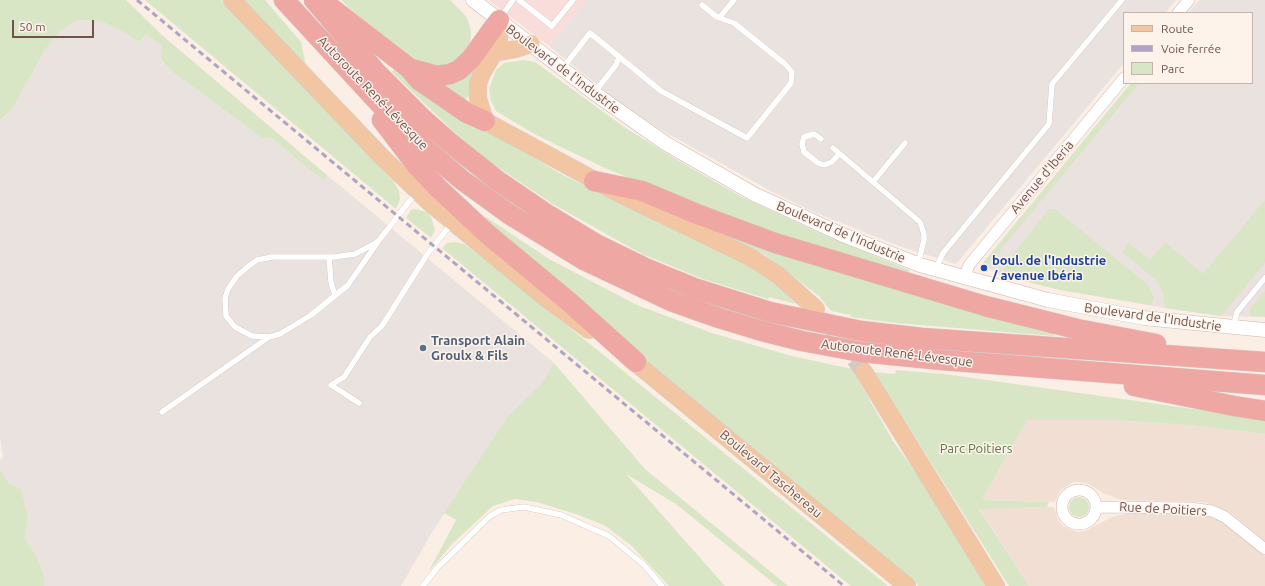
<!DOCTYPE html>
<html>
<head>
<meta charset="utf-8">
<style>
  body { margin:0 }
  #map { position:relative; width:1265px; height:586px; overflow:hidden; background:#faeee5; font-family:Ubuntu,sans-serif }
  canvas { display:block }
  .legend { position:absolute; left:1123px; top:12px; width:130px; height:72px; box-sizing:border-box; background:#fdf3eb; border:1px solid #c5b3ac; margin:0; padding:5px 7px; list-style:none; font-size:12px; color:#70534d }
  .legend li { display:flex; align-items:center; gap:8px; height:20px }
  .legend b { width:20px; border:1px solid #c5b3ac }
  .scale { position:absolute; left:12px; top:20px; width:82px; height:18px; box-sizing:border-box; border:2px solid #70534d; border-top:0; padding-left:5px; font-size:12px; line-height:14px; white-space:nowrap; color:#70534d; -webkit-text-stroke:3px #fdf3eb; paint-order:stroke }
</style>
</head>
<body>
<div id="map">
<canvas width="1265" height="586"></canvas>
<ul class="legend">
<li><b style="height:5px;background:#f3c6a3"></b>Route</li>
<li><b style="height:5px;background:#afa5c2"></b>Voie ferrée</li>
<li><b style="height:11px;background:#d9e6c5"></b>Parc</li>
</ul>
<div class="scale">50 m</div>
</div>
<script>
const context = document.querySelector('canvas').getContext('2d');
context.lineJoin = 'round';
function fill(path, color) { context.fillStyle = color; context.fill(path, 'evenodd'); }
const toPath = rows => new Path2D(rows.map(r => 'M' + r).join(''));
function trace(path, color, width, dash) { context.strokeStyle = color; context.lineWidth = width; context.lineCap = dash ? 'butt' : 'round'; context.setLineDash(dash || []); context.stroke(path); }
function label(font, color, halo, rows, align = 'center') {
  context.font = font + ' Ubuntu,sans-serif'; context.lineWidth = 3; context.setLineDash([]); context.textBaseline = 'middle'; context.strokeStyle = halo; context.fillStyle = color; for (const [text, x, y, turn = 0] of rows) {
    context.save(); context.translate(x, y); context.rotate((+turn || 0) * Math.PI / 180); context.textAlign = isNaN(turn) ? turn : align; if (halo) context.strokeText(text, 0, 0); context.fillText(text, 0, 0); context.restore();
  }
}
const residential = toPath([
  [1027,420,1113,420,1189,425,1265,434,1265,541,1231,513,1216,506,1202,502,1121,500,1103,493,1087,483,1080,482,1073,482,1061,490,1055,502,982,500],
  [1054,507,1058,520,1063,526,1077,532,1085,531,1114,516,1133,513,1195,513,1218,519,1265,556,1265,586,1029,586,979,508]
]);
const commercial = toPath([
  [489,0,587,0,549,46]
]);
const industrial = toPath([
  [587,0,1176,0,1165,13,1124,13,1124,63,956,264,896,245,807,209,769,190,658,128,615,99,549,46],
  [1199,0,1265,0,1265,317,1221,316,1165,308,1060,290,1003,276,983,266,983,263,1131,83,1252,83,1252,13,1188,13],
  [77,20,100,21,120,30,139,42,146,33,162,45,162,61,174,73,263,139,270,137,323,179,328,176,554,363,541,384,508,416,431,534,401,586,44,586,45,578,37,557,25,539,28,518,0,469,0,459,3,458,0,436,0,122,12,109,45,50,58,33]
]);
const green = toPath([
  [0,0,126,0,162,35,328,176,323,180,270,137,263,139,174,73,162,61,161,45,146,34,139,42,120,30,100,21,77,20,58,33,45,50,12,109,0,121],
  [145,0,221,0,394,182,399,191,400,199,396,209],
  [241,0,265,0,301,42,307,70],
  [341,0,450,0,466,16,470,26,471,33,470,46,459,59,447,65,432,66,415,61,384,40],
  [524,60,535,62,624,127,674,158,740,196,824,235,909,270,910,274,760,228,677,198,605,168,536,135,496,111,491,101,489,89,496,70,504,63],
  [396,68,508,142,559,173,743,262,774,283,796,304,769,297,768,299,703,279,642,254,551,203,486,159,453,131,392,72],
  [471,68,474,70,470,82,470,96,462,101,438,83],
  [1131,83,1139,83,988,265,983,266,983,263],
  [1265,200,1265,263,1221,316,1165,308,1163,292,1157,281,1122,252,1129,243,1150,260,1165,242,1203,274],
  [415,209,427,212,431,217,435,230,431,238,406,218,411,210],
  [1049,209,1055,209,1147,284,1154,297,1151,305,1060,290,1003,276,1006,263],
  [486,217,549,259,637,305,712,333,792,356,852,369,893,441,921,480,987,586,919,586,650,363,483,220],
  [692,221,1054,332,1054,336,896,323,851,317,851,315,831,311,819,296,765,255],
  [455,242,464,244,474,251,542,305,888,586,851,586,442,248,447,243],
  [1265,291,1265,317,1250,316,1249,312,1251,307],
  [554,363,645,469,788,586,777,586,676,504,626,474,725,586,669,586,632,546,604,525,576,514,537,502,515,499,493,506,453,543,429,571,456,520,444,513,508,416,541,384],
  [896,370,944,374,1265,419,1265,434,1189,425,1113,420,1027,420,982,500,1049,502,1047,507,979,509,1029,586,1009,586,874,372,895,374],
  [0,469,9,484,21,489,28,518,25,539,37,557,45,578,44,586,0,586],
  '1069 507a10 10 0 1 1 20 0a10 10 0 1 1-20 0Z'
]);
const primaryTunnel = toPath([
  [825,319,864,372]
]);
const service = toPath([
  [519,0,552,26,573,0],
  [501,17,513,0],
  [719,18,734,0],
  [562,69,590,33,661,91,747,138,791,83,792,72,785,64,734,23,717,17,702,5],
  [594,93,616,65,619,57],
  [821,139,814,134,804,137,802,144,804,152,818,163,824,165,832,162,839,154],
  [833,148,920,222,924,234,924,240,918,264],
  [873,182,905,143],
  [380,239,348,285,311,315,280,334,269,337,252,336,235,327,226,316,225,298,228,289,237,276,250,265,257,260,272,257,334,257,355,254,374,244,380,239,416,193],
  [329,257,331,282,335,296],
  [936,268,943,253,1049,124,1052,84,1122,0],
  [1233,327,1237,312,1265,278],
  [359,403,331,385,344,377,370,337,382,326,428,253,452,223],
  [162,412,269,337],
  [423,586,437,568,490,516,501,510,524,507,561,515,609,536,644,565,662,586]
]);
const minor = toPath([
  [1178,13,1189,0],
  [964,278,969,265,1124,78],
  '1062 507a17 17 0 1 1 34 0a17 17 0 1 1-34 0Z',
  [1097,507,1190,508,1212,511,1225,517,1265,549]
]);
const tertiary = toPath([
  [473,0,594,93,665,143,754,194,843,235,920,265,1048,300,1144,318,1265,330]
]);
const primary = toPath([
  [232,0,383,158,430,203,543,296,589,330],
  [499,20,499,39,494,53,482,73,478,84,478,98,485,121,622,195,750,257,778,275,816,309],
  [494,53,516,49,531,44],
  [626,355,907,586],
  [864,372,996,586]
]);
const motorway = toPath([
  [284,0,379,103,427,150,462,180,509,214,584,260,671,301,719,318,762,331,802,341,861,352,942,360,1265,385],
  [314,0,376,72,422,118,449,142,498,181,545,213,596,244,645,268,694,288,770,312,861,331,922,338,1265,362],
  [330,7,409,68,419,80,467,113,485,121],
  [411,69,437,76,450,74,459,70,471,59,499,20],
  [382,120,417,166,439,189,486,233,568,301,636,362],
  [594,181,642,191,697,214,775,243,985,306,1077,329,1156,344],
  [1134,386,1234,406,1265,411]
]);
const rail = toPath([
  [137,0,844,586]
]);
const markers = [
  [984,268,4,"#1a4fb4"],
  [423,348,4,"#5c6f8a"]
];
const streetNames = [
  ["Boulevard de l'Industrie",563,69,37],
  ["Autoroute René-Lévesque",373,93,46],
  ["Avenue d'Iberia",1042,177,-50],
  ["Boulevard de l'Industrie",841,232,23],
  ["Boulevard de l'Industrie",1153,317,8],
  ["Autoroute René-Lévesque",897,353,7],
  ["Boulevard Taschereau",771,474,40],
  ["Rue de Poitiers",1163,509,3]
];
const transitNames = [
  ["boul. de l'Industrie",992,261],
  ["/ avenue Ibéria",992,276]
];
const serviceNames = [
  ["Transport Alain",431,341],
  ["Groulx & Fils",431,356]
];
const parkNames = [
  ["Parc Poitiers",976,449]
];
fill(residential, '#f1dfd4');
fill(commercial, '#f9ddda');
fill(industrial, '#eae2df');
fill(green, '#d9e6c5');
trace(primaryTunnel, '#d8c7bf', 17, [17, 8]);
trace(service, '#cdb7af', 6);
trace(minor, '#cdb7af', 12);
trace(tertiary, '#cdb7af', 15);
trace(primary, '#d4cbca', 18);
trace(motorway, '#d4cbca', 21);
trace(service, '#fff', 5.5);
trace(minor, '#fff', 11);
trace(tertiary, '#fff', 14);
trace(primary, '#f3c6a3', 17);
trace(motorway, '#eea7a2', 20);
trace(rail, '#afa5c2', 3, [6, 4]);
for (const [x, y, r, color] of markers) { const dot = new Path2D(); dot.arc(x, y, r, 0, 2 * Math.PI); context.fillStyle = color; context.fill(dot); trace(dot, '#fdf3eb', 1.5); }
label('13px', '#70534d', '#fdf3eb', streetNames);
label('bold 13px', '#164399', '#fdf3eb', transitNames, 'left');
label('bold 13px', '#4e5e75', '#fdf3eb', serviceNames, 'left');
label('13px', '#5d7546', '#fdf3eb', parkNames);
</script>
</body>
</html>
